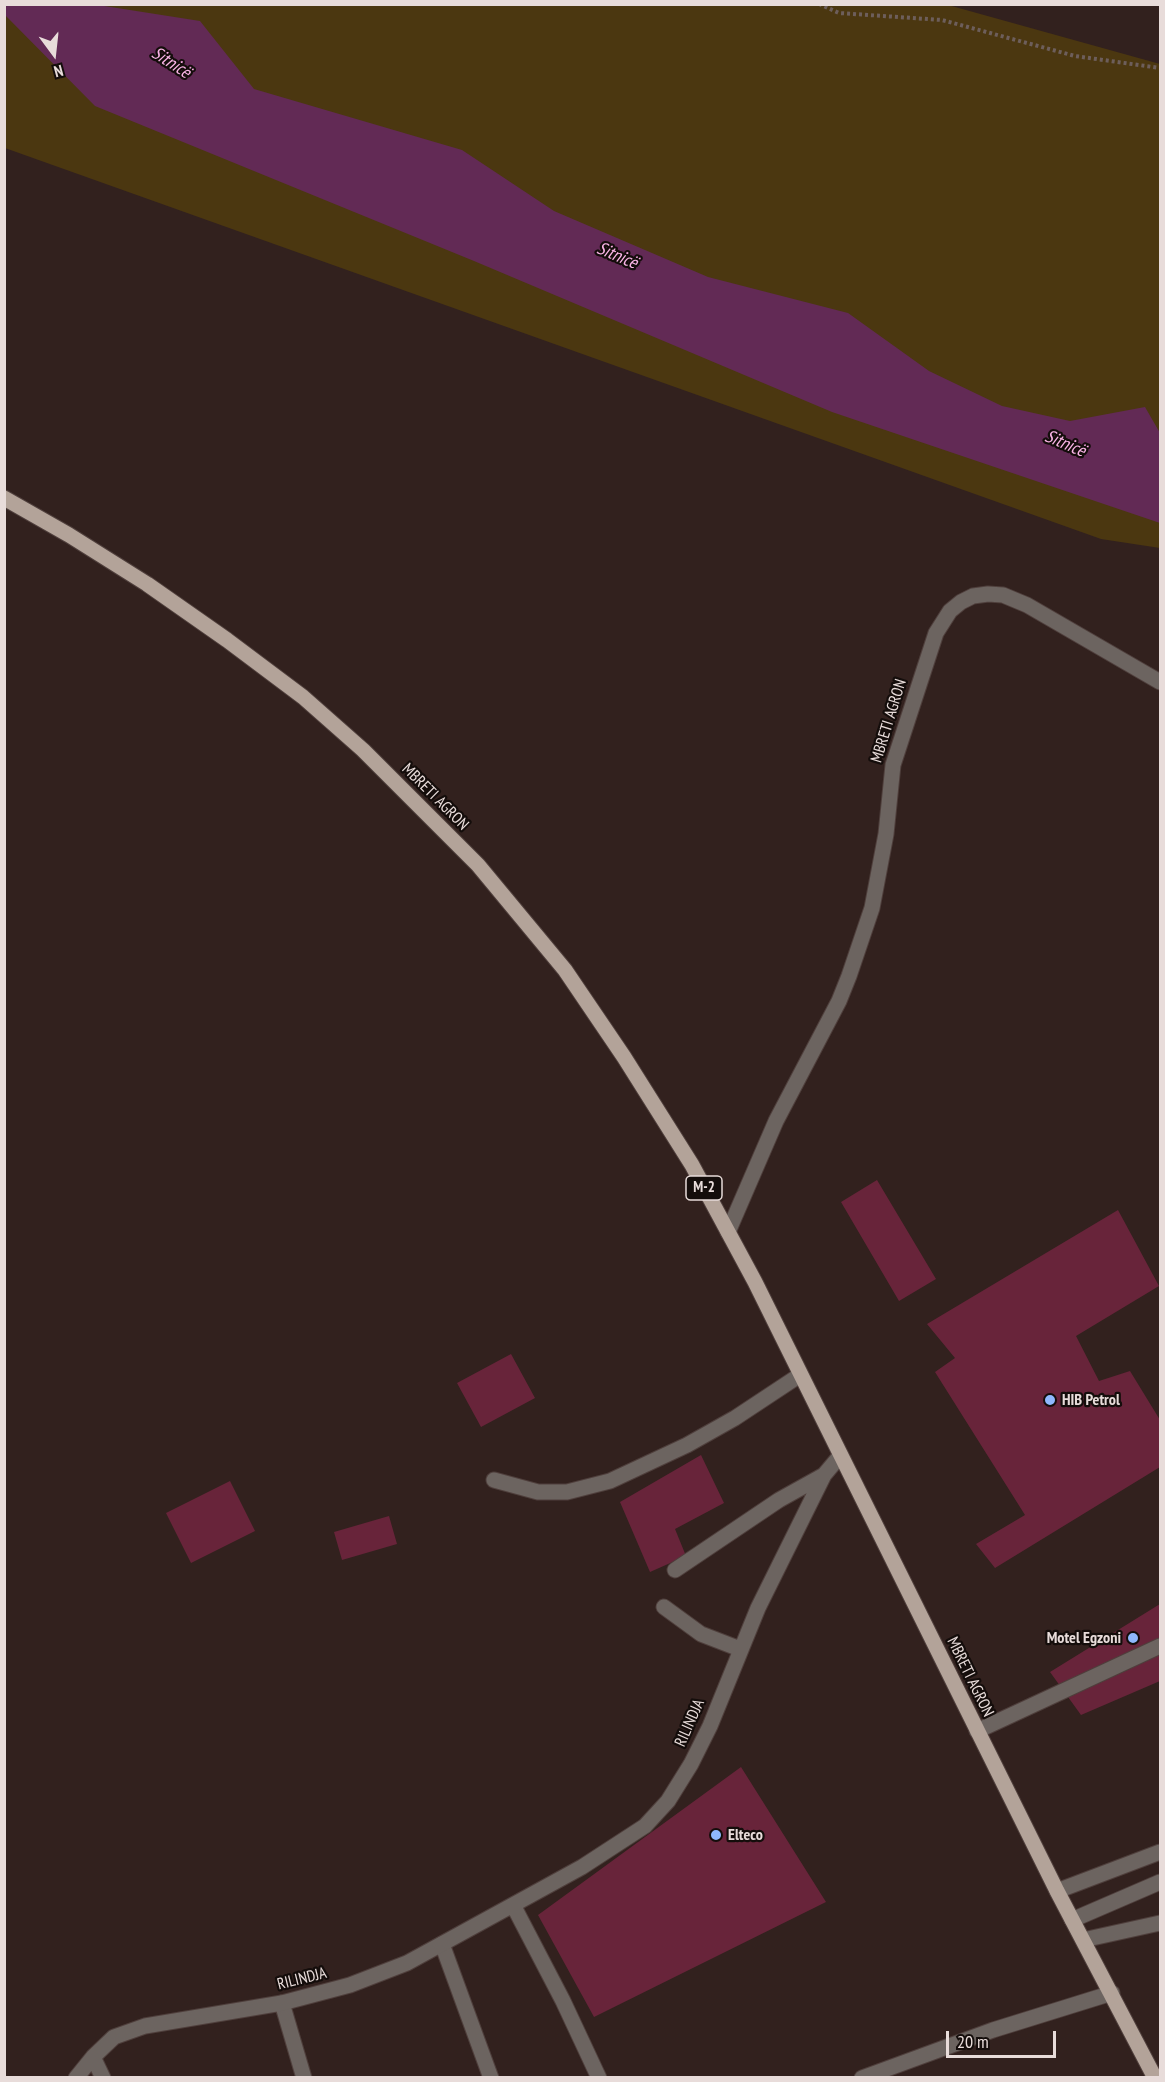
<!DOCTYPE html>
<html>
<head>
<meta charset="utf-8">
<style>
  body { margin:0 }
  #map { position:relative; width:1165px; height:2082px; overflow:hidden; background:#32211e; font-family:"PT Sans Narrow",sans-serif }
  canvas { display:block }
  .frame { position:absolute; inset:0; border:6px solid #e8dcda; pointer-events:none }
  .north { position:absolute; left:24px; top:24px; width:60px; height:60px; -webkit-text-stroke:4px #140d0b; paint-order:stroke; rotate:165deg; font-size:16px; font-weight:700; line-height:24px; text-align:center; color:#e8dcda }
  .north::after { content:''; display:block; margin:auto; width:21px; height:27px; background:#e8dcda; clip-path:polygon(50% 0,100% 100%,50% 72%,0 100%) }
  .scale { position:absolute; left:946px; top:2031px; width:110px; height:27px; box-sizing:border-box; border:3px solid #e8dcda; border-top:0; padding-left:8px; font-size:18px; line-height:21px; white-space:nowrap; color:#e8dcda; -webkit-text-stroke:4px #140d0b; paint-order:stroke }
</style>
</head>
<body>
<div id="map">
<canvas width="1165" height="2082"></canvas>
<div class="frame"></div>
<div class="north">N</div>
<div class="scale">20 m</div>
</div>
<script>
const context = document.querySelector('canvas').getContext('2d');
context.lineJoin = 'round';
function fill(path, color) { context.fillStyle = color; context.fill(path, 'evenodd'); }
const toPath = rows => new Path2D(rows.map(r => 'M' + r).join(''));
function trace(path, color, width, dash) { context.strokeStyle = color; context.lineWidth = width; context.lineCap = dash ? 'butt' : 'round'; context.setLineDash(dash || []); context.stroke(path); }
function label(font, color, halo, rows, align = 'center') {
  context.font = font + ' "PT Sans Narrow",sans-serif'; context.lineWidth = 4.5; context.setLineDash([]); context.textBaseline = 'middle'; context.strokeStyle = halo; context.fillStyle = color; for (const [text, x, y, turn = 0] of rows) {
    context.save(); context.translate(x, y); context.rotate((+turn || 0) * Math.PI / 180); context.textAlign = isNaN(turn) ? turn : align; if (halo) context.strokeText(text, 0, 0); context.fillText(text, 0, 0); context.restore();
  }
}
const green = toPath([
  [5,5,948,5,1160,64,1160,548,1101,539,5,148]
]);
const water = toPath([
  [4,5,98,5,200,21,254,89,462,150,554,211,708,277,848,313,929,371,1002,406,1070,421,1145,407,1160,433,1160,523,832,412,474,261,95,106,5,15]
]);
const building = toPath([
  [877,1180,936,1279,899,1301,841,1202],
  [1118,1210,1159,1286,1076,1336,1099,1381,1130,1371,1160,1420,1160,1467,995,1568,976,1544,1025,1515,935,1372,955,1358,927,1324],
  [511,1354,535,1398,481,1427,457,1383],
  [701,1455,724,1503,675,1529,686,1556,650,1572,620,1502],
  [230,1481,255,1531,191,1563,166,1513],
  [389,1516,397,1544,342,1560,334,1532],
  [1160,1604,1160,1681,1081,1715,1050,1672],
  [741,1767,826,1902,594,2017,538,1915]
]);
const path = toPath([
  [819,4,839,13,942,20,1075,56,1160,68]
]);
const lane = toPath([
  [977,1731,1160,1646],
  [1083,1940,1160,1923],
  [442,1944,491,2078],
  [282,2003,304,2078]
]);
const street = toPath([
  [728,1232,776,1121,839,1001,849,976,872,908,886,834,893,765,936,633,950,611,961,602,973,596,988,594,1003,595,1027,605,1160,682],
  [494,1480,538,1492,567,1492,610,1481,687,1445,735,1418,800,1375],
  [675,1570,779,1500,824,1475],
  [664,1607,701,1634,740,1649],
  [1057,1891,1160,1852],
  [513,1905,563,2001,599,2078],
  [1072,1920,1160,1882],
  [93,2057,103,2078],
  [76,2078,93,2057,114,2037,145,2026,282,2003,350,1985,407,1963,582,1867,645,1826,668,1801,691,1764,710,1726,758,1608,824,1475,840,1456],
  [862,2078,993,2030,1112,1993]
]);
const primary = toPath([
  [4,498,69,535,147,584,227,640,303,697,363,750,478,865,565,970,624,1057,692,1165,755,1282,1057,1891,1155,2078]
]);
const markers = [
  [1050,1400,6,"#8fb8fd"],
  [1133,1638,6,"#8fb8fd"],
  [716,1835,6,"#8fb8fd"]
];
const shields = [
  [704,1188,36]
];
const shieldNames = [
  ["M-2",704,1188]
];
const streetNames = [
  ["MBRETI AGRON",889,721,-73],
  ["MBRETI AGRON",435,797,45],
  ["MBRETI AGRON",970,1677,64],
  ["RILINDJA",690,1723,-66],
  ["RILINDJA",302,1979,-14]
];
const poiNames = [
  ["HIB Petrol",1062,1400],
  ["Motel Egzoni",1121,1638,"right"],
  ["Elteco",728,1835]
];
const waterNames = [
  ["Sitnicë",171,63,33],
  ["Sitnicë",617,256,23],
  ["Sitnicë",1065,444,23]
];
fill(green, '#4b3710');
fill(water, '#622a55');
fill(building, '#68243a');
trace(lane, '#4f3f3c', 17);
trace(street, '#4f3f3c', 17);
trace(primary, '#4f3f3c', 17);
trace(path, '#6d5e5b', 4, [3, 3]);
trace(lane, '#6c6460', 15);
trace(street, '#6c6460', 15);
trace(primary, '#b3a399', 15);
for (const [x, y, r, color] of markers) { const dot = new Path2D(); dot.arc(x, y, r, 0, 2 * Math.PI); context.fillStyle = color; context.fill(dot); trace(dot, '#140d0b', 2); }
for (const [x, y, w] of shields) { const box = new Path2D(); box.roundRect(x - w / 2, y - 12, w, 24, 4.5); context.fillStyle = '#140d0b'; context.fill(box); trace(box, '#e8dcda', 1.5); }
label('bold 15px', '#e8dcda', null, shieldNames);
label('16px', '#e8dcda', '#140d0b', streetNames);
label('bold 16px', '#e8dcda', '#140d0b', poiNames, 'left');
label('italic 18px', '#fab4e6', '#140d0b', waterNames);
</script>
</body>
</html>
